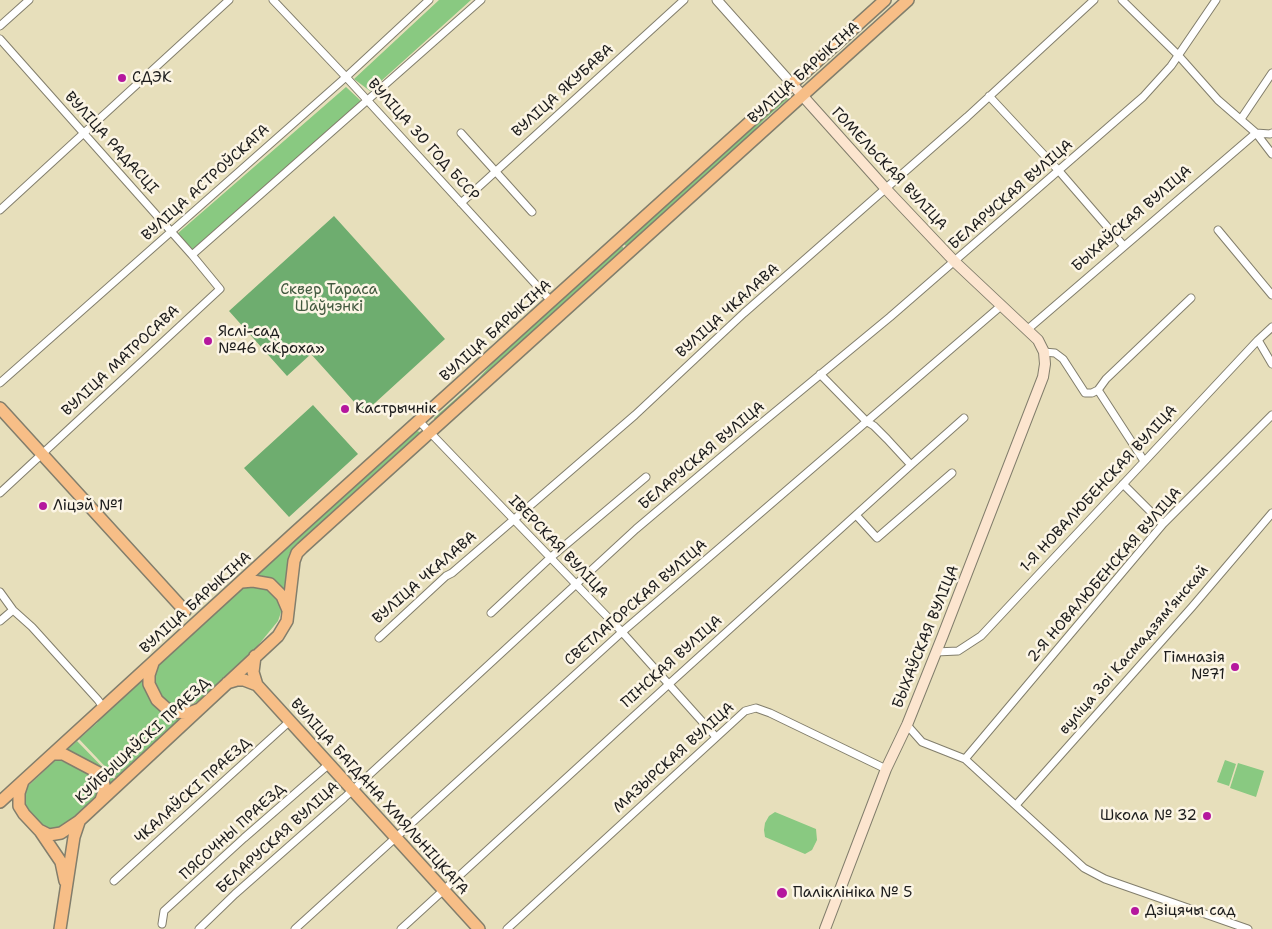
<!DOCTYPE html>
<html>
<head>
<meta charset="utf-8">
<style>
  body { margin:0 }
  canvas { display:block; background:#e7dfbb }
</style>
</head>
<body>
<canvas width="1272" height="929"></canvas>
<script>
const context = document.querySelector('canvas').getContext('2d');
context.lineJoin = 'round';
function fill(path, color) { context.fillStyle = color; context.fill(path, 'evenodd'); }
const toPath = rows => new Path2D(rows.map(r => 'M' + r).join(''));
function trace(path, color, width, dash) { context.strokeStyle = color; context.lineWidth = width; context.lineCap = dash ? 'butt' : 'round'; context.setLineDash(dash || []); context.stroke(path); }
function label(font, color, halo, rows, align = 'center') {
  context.font = font + ' "Shantell Sans",sans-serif'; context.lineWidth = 5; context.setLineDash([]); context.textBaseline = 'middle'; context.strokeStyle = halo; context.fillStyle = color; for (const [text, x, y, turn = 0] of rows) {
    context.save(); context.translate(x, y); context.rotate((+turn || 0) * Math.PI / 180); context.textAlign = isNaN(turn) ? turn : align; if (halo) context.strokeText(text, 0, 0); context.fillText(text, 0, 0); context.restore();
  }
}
const green = toPath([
  [439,0,471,0,370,91,354,79],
  [346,87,361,101,192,250,177,234],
  [788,96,789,98,765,119,751,134,627,247,624,244],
  [622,246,624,249,435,420,434,418,478,379,495,360],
  [417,431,420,432,419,434,289,554,285,590,271,579,255,577],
  [251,585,270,590,280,602,281,612,278,621,255,649,202,699,195,703,180,707,168,703,159,694,156,688,154,675,156,667,162,660,243,588],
  [144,678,146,692,156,707,162,712,180,719,117,779,79,739,97,723,102,715],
  [77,741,115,780,111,784,67,750],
  [57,759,93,775,98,782,99,790,95,800,65,826,57,829,48,829,42,826,26,807,23,797,27,787],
  [1225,760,1236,764,1229,786,1217,782],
  [1238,763,1264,771,1256,797,1230,788],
  [775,812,816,829,817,840,812,850,805,854,765,837,764,830,765,823,769,816]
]);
const forest = toPath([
  [334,216,445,339,364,413,311,354,287,376,229,311],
  [313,405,358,454,289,517,244,468]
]);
const minor = toPath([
  [273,0,346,77,551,301],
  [1122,0,1178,55,1218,100,1256,133,1272,154],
  [0,26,29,0],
  [0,39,192,255,220,289,0,493],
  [989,96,1059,171,1123,245],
  [1241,119,1272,73],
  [461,133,532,212],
  [461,203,684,0],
  [0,210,229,0],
  [1218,230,1272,295],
  [192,255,481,0],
  [1028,329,1256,133,1270,134,1272,133],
  [1258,340,1272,364],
  [1044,352,1055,353,1063,359,1085,393,1092,393,1098,390,1106,379,1191,298],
  [820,374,866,421,874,426,887,439,911,465],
  [0,383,346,77,429,0],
  [1098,390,1144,461],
  [419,421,622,632,716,737],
  [1123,484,1163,524],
  [856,515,877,538,952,473],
  [0,592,13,610,32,627,98,700,103,707],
  [491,613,550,558,646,477],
  [0,621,13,610],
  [379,638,446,576,452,573,635,415,744,313,967,117,1094,0],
  [936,652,958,651,981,636,1258,340,1272,327],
  [907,725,922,742,965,759,1084,868,1105,879,1248,929],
  [965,759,1163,524,1272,415],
  [1016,805,1192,607,1272,513],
  [114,881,290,721],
  [162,924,164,911,244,838,329,764],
  [199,929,235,894,344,798,636,529,758,426,890,317,1143,97,1171,66,1216,0],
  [295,929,622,632,1002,305],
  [401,929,669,684,911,465,964,418],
  [507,929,745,711,756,708,770,713,886,769]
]);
const tertiary = toPath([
  [717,0,792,84]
]);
const secondary = toPath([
  [792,84,886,189,955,262,1038,340,1044,352,1045,364,1043,377,943,635,907,725,886,769,825,929]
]);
const primary = toPath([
  [0,408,185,611],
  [242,582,253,581,270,584,282,596,288,610],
  [255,656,253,672,257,685,479,929],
  [153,663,149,675,149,684,157,700,167,709,175,712,189,713,199,709],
  [227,683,237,680,244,680,257,685],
  [53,754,63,754,99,773,102,777,105,789,101,800],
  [23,781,19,793,19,806,24,814,39,830,49,835,61,833,79,821,278,636,287,621,294,561,297,553,302,548,908,0],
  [0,802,292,535,885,0],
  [40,831,61,862,65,881],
  [60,929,74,837,79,822]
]);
const markers = [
  [122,78,5,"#b5179e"],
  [208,341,5,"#b5179e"],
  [345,409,5,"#b5179e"],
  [43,506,5,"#b5179e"],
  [1235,667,5,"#b5179e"],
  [1207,816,5,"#b5179e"],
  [782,893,6,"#b5179e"],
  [1135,911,5,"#b5179e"]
];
const streetNames = [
  ["ВУЛІЦА БАРЫКІНА",804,73,-42],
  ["ВУЛІЦА ЯКУБАВА",563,91,-42],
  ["ВУЛІЦА 30 ГОД БССР",423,140,48],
  ["ВУЛІЦА РАДАСЦІ",111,143,48],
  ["ГОМЕЛЬСКАЯ ВУЛІЦА",889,169,47],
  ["ВУЛІЦА АСТРОЎСКАГА",206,183,-42],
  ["БЕЛАРУСКАЯ ВУЛІЦА",1011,195,-41],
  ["БЫХАЎСКАЯ ВУЛІЦА",1132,219,-41],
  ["ВУЛІЦА ЧКАЛАВА",728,311,-42],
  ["ВУЛІЦА БАРЫКІНА",496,331,-42],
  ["ВУЛІЦА МАТРОСАВА",121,361,-43],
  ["БЕЛАРУСКАЯ ВУЛІЦА",702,456,-40],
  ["1-Я НОВАЛЮБЕНСКАЯ ВУЛІЦА",1099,489,-47],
  ["ІВЕРСКАЯ ВУЛІЦА",558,547,46],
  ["2-Я НОВАЛЮБЕНСКАЯ ВУЛІЦА",1105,575,-49],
  ["ВУЛІЦА ЧКАЛАВА",425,578,-41],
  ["ВУЛІЦА БАРЫКІНА",196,603,-42],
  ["СВЕТЛАГОРСКАЯ ВУЛІЦА",636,603,-41],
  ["БЫХАЎСКАЯ ВУЛІЦА",926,637,-68],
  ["вуліца Зоі Касмадзямʼянскай",1134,650,-49],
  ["ПІНСКАЯ ВУЛІЦА",672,662,-42],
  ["КУЙБЫШАЎСКІ ПРАЕЗД",143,741,-43],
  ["МАЗЫРСКАЯ ВУЛІЦА",674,758,-42],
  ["ЧКАЛАЎСКІ ПРАЕЗД",193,791,-42],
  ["ВУЛІЦА БАГДАНА ХМЯЛЬНІЦКАГА",379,797,48],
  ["ПЯСОЧНЫ ПРАЕЗД",233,832,-42],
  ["БЕЛАРУСКАЯ ВУЛІЦА",278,838,-42]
];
const poiNames = [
  ["СДЭК",132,78],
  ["Яслі-сад",218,332],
  ["№46 «Кроха»",218,349],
  ["Кастрычнік",355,409],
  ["Ліцэй №1",53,506],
  ["Гімназія",1225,658,"right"],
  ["№71",1225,675,"right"],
  ["Школа № 32",1197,816,"right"],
  ["Паліклініка № 5",793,893],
  ["Дзіцячы сад",1145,911]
];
const parkNames = [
  ["Сквер Тараса",329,290],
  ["Шаўчэнкі",329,307]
];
fill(green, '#89c981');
fill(forest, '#6ead6f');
trace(minor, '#827e6c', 9);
trace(tertiary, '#827e6c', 11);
trace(secondary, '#827e6c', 12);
trace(primary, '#827e6c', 14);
trace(minor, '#fff', 7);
trace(tertiary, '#fff', 9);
trace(secondary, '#fce5cf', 10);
trace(primary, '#f7be87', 11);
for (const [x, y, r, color] of markers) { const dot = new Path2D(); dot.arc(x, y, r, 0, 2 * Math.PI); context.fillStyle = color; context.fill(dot); trace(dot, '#fcf5e5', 2); }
label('15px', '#1c1c1c', '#fcf5e5', streetNames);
label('15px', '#1c1c1c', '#fcf5e5', poiNames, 'left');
label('15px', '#42593f', '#fcf5e5', parkNames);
</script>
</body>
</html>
